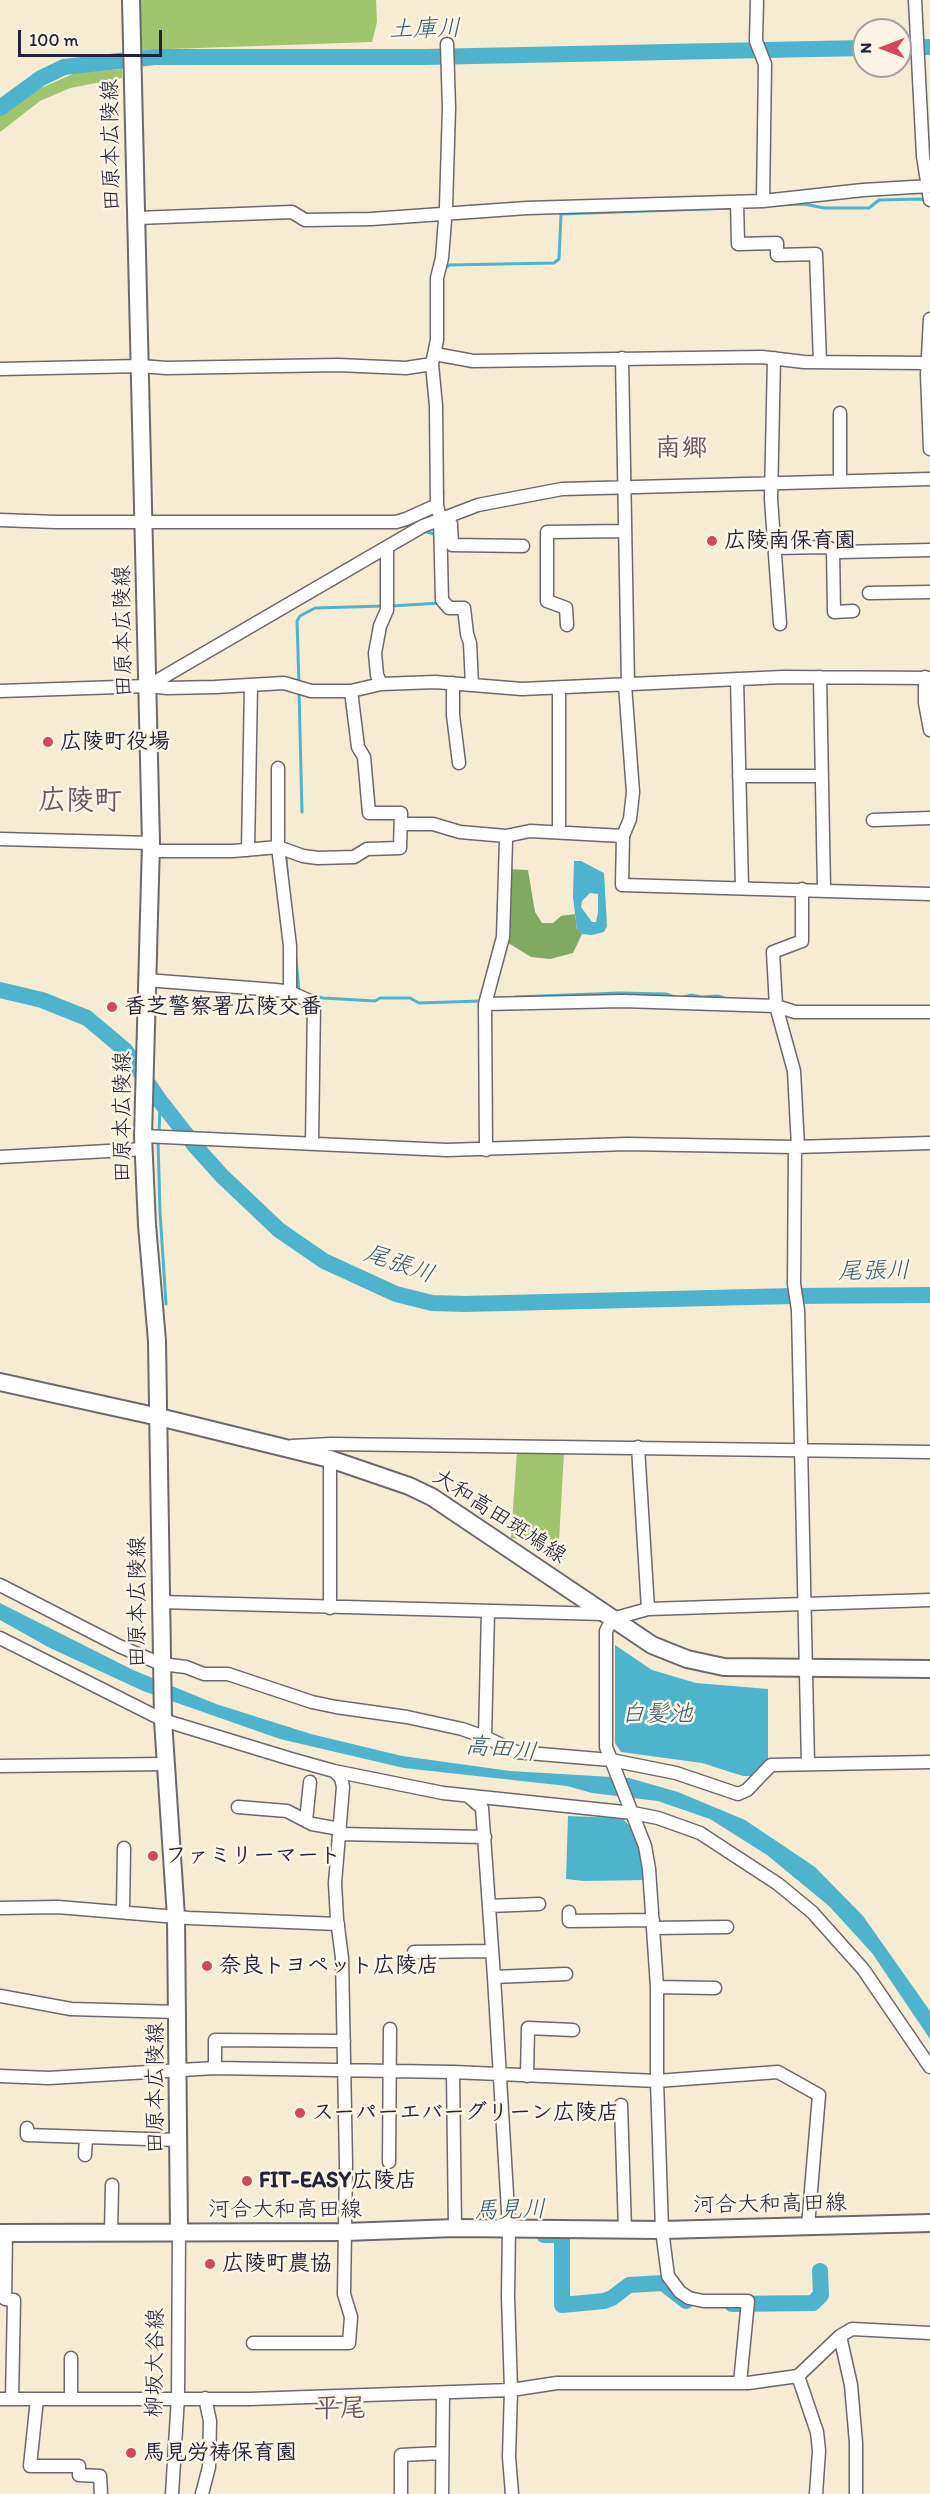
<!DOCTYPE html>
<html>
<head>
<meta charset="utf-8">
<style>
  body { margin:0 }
  #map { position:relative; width:930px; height:2494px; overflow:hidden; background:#f6ebd3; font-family:Itim,sans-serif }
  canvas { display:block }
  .north { position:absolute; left:852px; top:18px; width:60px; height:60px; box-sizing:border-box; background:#fcf5e5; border:2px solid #a5a1a1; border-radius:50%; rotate:270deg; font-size:16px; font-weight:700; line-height:24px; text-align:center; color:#22223b }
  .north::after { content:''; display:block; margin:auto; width:21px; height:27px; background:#d1495b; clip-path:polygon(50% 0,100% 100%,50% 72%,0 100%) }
  .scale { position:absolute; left:18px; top:30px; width:144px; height:27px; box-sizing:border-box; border:3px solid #22223b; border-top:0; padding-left:8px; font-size:18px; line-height:21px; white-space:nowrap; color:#22223b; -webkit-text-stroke:4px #fcf5e5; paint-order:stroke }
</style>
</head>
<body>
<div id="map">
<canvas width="930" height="2494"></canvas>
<div class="north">N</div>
<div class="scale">100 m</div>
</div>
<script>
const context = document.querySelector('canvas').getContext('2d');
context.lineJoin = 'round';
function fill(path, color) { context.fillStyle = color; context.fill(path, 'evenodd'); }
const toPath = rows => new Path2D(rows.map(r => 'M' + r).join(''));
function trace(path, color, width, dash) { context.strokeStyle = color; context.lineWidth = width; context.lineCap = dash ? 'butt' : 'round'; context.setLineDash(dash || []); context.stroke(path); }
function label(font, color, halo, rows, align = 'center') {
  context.font = font + ' Itim,"Klee One",sans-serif'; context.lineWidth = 5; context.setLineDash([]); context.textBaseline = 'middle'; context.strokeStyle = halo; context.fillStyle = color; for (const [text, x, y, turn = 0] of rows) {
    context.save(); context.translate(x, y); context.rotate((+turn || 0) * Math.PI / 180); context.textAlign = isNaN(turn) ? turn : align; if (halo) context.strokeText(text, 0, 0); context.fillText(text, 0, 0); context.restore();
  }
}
const green = toPath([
  [140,0,376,0,377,22,372,42,141,50],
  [122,69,122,78,70,88,40,101,0,132,0,116,32,92,75,73],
  [517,1451,564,1452,559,1541,511,1538]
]);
const forest = toPath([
  [506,869,528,870,535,912,542,923,553,923,561,916,575,914,577,930,582,934,573,953,550,959,531,957,505,941]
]);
const water = toPath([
  [574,861,581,861,604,873,607,926,604,932,592,935,582,934,577,930,573,897],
  [590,893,598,894,598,912,596,922,592,922,581,907,582,901],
  [0,1603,133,1670,216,1704,311,1734,402,1756,510,1771,629,1778,678,1792,745,1820,815,1867,863,1916,930,2011,930,2039,872,1953,829,1906,767,1855,710,1819,658,1801,592,1793,567,1786,404,1768,280,1739,143,1691,48,1647,0,1620],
  [615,1645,652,1670,696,1683,768,1689,768,1758,752,1776,743,1776,702,1763,621,1752,615,1743],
  [568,1816,622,1818,632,1828,644,1863,644,1880,584,1881,566,1879]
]);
const stream = toPath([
  [777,205,804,204,824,208,869,208,879,200,921,199,926,201],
  [443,270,449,265,554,263,559,259,561,214,734,208],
  [442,507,443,491],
  [401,526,415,521],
  [427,532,437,535],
  [391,606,441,603],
  [299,684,297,621,300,616,315,608,385,606],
  [299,691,302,812],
  [286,856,288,884],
  [296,959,299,991],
  [311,995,323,998,375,1001,380,998,410,998,419,1003,481,1001],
  [515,997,620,993,666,994,675,997],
  [681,998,691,995,702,997,718,996,727,999],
  [159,1135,160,1101],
  [158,1141,160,1212,166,1304]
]);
const river = toPath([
  [900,48,930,47],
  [0,108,41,78,64,67,155,57,425,57,864,48],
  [0,990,42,1000,87,1018,125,1050,160,1101,196,1147,222,1176,279,1230,324,1261,396,1294,432,1303,465,1304,792,1296,930,1295],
  [544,2235,562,2235,562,2305,604,2301,612,2298,629,2285,663,2283,686,2301],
  [732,2304,813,2303,821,2295,820,2271]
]);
const minor = toPath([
  [757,0,756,41,765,64,763,201],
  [915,0,923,156,930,200],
  [447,44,449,108,446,207,442,258,437,278,437,340,432,364,436,406,437,505,440,518,442,600,449,608,464,608,467,634,470,643,472,685],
  [737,202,738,244,777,243,777,255,816,254,820,362],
  [137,218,292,212,305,220,371,219,527,208,763,201,863,190,930,186],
  [930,319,927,375,930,449],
  [435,354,473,361,762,357,804,362,927,363],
  [622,358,628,685],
  [774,358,771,499,780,624],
  [0,369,141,366,166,368,338,365,406,368,432,364],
  [840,413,840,481],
  [440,518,451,524,452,545,523,546],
  [0,520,56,522,396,522,406,519,437,505],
  [774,548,826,547,840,552,930,550],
  [833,549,834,612,853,611],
  [869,593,930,592],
  [567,625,566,608,547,601,547,532,625,531],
  [820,677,824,889],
  [925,677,925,703,930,730],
  [737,679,742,888],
  [453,683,453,715,459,763],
  [381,684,377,675,375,653,380,626,387,610,387,547],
  [625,685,633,792,630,819,623,836,622,885,930,894],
  [148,686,423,526,478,505,562,489,930,479],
  [0,691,148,686,167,688,215,687,284,683,311,691,351,691,381,684,435,682,522,689,783,677,930,678],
  [278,768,278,847,290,946,290,992],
  [739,776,822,776],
  [873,820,930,818],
  [401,824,433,824,460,832,506,836,530,831,623,836],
  [559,831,559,689],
  [0,839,151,843],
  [248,850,251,685],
  [151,851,233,851,278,847,303,856,318,858,354,857,367,849,400,848,401,813,369,813,364,757,358,747,351,691],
  [146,980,276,990,290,992,314,1003,312,1143],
  [485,1004,623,1001,776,1006,795,1012,930,1012],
  [143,1136,447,1150,627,1144,795,1147,930,1143],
  [795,1147,794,1284,798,1310,808,1764],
  [798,1147,794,1071,776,1006,773,952,802,941,802,889],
  [486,1150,485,1004,503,937,506,841],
  [0,1157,144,1149],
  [292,1446,331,1444,930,1452],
  [638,1447,648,1609],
  [330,1459,330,1608],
  [0,1585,119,1646,161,1664,186,1667,204,1674,228,1674,312,1702,336,1707,407,1717,462,1729,485,1737,516,1752,611,1760,676,1773,738,1794,747,1790,771,1765,930,1762],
  [160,1602,604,1614],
  [0,1638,163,1720,291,1759,334,1771,443,1793,633,1813,658,1818,700,1833,778,1884,812,1912,863,1969,930,2067],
  [485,1737,488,1611],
  [0,1766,165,1764],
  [468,1796,482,1808,494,1977,509,2228,508,2296,511,2390,509,2457,512,2494],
  [238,1807,287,1811,312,1824,340,1829],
  [306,1821,310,1782],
  [339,1834,485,1837],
  [489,1906,539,1904],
  [0,1908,58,1907,189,1918,338,1924],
  [123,1912,124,1848],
  [569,1912,569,1921,653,1920],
  [653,1928,727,1927],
  [414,1952,492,1951],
  [494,1977,566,1974],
  [657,1987,715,1988],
  [0,1996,71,2009,178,2012],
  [215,2068,215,2040,344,2041],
  [453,2072,455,2228],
  [0,2076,49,2078,215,2068,453,2072,657,2081,778,2072,819,2095,808,2226],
  [527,2076,528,2028,573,2030],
  [621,2105,625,2230],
  [27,2128,27,2135,178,2140],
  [85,2155,86,2137],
  [389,2162,390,2029],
  [6,2233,5,2299,14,2300,12,2399],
  [111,2233,112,2185],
  [840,2336,851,2385,856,2443,856,2494],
  [253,2343,349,2343,351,2317,344,2294,346,2165,342,1958,337,1919,335,1883,343,1787,341,1778,334,1771],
  [71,2358,71,2398],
  [798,2376,817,2432,819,2451,816,2494],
  [740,2383,748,2301,703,2301,689,2298,680,2292,668,2276,662,2230,657,2081,657,1987,649,1869,645,1846,606,1747,606,1631,612,1619,648,1609,930,1600],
  [0,2399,250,2399,511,2390,557,2383,748,2383,798,2376,840,2336,852,2329,930,2333],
  [37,2399,30,2466,79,2466,79,2475,100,2476,101,2494],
  [172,2494,178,2397,179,2232],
  [202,2494,209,2467,210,2421,205,2398],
  [401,2494,401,2455,442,2453],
  [442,2494,443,2393]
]);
const major = toPath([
  [131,0,151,843,143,1136,147,1225,157,1341,163,1720,176,1917,179,2232],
  [0,1382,159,1417,330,1459,409,1486,432,1497,652,1645,687,1659,724,1667,930,1669],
  [0,2233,345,2232,455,2228,662,2230,930,2223]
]);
const markers = [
  [712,541,6,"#d1495b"],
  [48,742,6,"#d1495b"],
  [112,1007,6,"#d1495b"],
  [153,1856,6,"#d1495b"],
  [207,1966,6,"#d1495b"],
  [300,2113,6,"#d1495b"],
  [247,2181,6,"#d1495b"],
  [210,2264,6,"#d1495b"],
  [131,2453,6,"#d1495b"]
];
const streetNames = [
  ["田原本広陵線",112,145,-91],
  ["田原本広陵線",124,631,-91],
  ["田原本広陵線",123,1117,-90],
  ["大和高田斑鳩線",499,1517,33],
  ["田原本広陵線",138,1602,-90],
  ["田原本広陵線",156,2088,-90],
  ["河合大和高田線",770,2205,-1],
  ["河合大和高田線",285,2210],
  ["柳坂大谷線",156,2363,-89]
];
const poiNames = [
  ["広陵南保育園",724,541],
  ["広陵町役場",60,742],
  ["香芝警察署広陵交番",124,1007],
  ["ファミリーマート",165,1856],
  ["奈良トヨペット広陵店",219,1966],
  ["スーパーエバーグリーン広陵店",312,2113],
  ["FIT-EASY広陵店",259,2181],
  ["広陵町農協",222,2264],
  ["馬見労祷保育園",143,2453]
];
const waterNames = [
  ["土庫川",425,30,-1],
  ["尾張川",399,1265,19],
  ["尾張川",874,1272,-1],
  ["白髪池",657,1715],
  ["高田川",501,1750,6],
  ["馬見川",510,2211,-1]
];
const quarterNames = [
  ["南郷",681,449],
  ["平尾",340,2409]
];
const districtNames = [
  ["広陵町",80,802]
];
fill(green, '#a1c46e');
fill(forest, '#80aa61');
fill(water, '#4eb4cd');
trace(stream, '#4eb4cd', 3);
trace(river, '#4eb4cd', 16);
trace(minor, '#6c6870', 15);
trace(major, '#6c6870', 20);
trace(minor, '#fff', 12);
trace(major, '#fff', 16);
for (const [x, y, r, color] of markers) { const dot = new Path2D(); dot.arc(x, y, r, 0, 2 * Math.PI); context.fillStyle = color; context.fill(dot); trace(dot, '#fcf5e5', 2); }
label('22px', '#22223b', '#fcf5e5', streetNames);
label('bold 22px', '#22223b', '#fcf5e5', poiNames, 'left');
label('italic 24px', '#345c75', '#fcf5e5', waterNames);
label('bold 26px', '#6c5360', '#fcf5e5', quarterNames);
label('bold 28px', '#6c5360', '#fcf5e5', districtNames);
</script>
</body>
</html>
